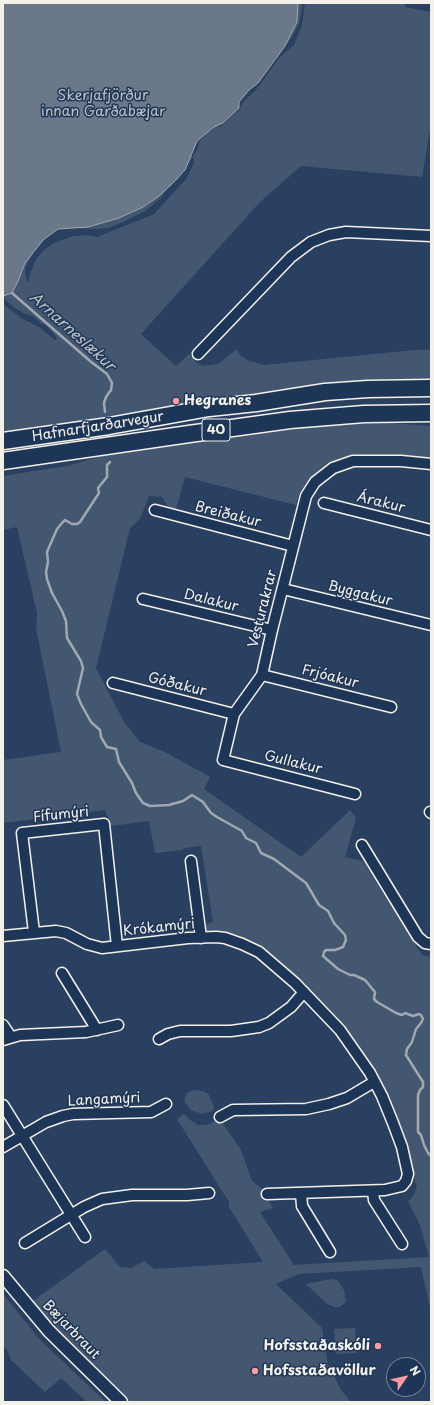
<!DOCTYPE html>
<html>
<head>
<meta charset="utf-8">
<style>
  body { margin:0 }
  #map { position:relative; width:434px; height:1405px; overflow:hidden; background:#2a4060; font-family:"Playpen Sans",sans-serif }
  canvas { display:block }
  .frame { position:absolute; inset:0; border:4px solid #f4f1e8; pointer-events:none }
  .north { position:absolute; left:386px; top:1357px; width:40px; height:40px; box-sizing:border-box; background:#1d3557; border:1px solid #738091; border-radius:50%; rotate:56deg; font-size:11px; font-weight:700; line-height:16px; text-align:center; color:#f4f1e8 }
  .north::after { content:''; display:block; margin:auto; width:14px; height:18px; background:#ff9aa2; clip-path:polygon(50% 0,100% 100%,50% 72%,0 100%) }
</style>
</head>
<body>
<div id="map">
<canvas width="434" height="1405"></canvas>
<div class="frame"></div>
<div class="north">N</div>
</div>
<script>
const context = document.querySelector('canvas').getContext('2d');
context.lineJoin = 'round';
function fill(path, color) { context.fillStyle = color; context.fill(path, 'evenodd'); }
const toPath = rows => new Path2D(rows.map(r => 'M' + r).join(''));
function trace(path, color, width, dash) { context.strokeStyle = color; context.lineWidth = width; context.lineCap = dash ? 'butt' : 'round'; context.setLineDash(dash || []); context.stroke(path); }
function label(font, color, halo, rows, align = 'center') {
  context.font = font + ' "Playpen Sans",sans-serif'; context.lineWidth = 3; context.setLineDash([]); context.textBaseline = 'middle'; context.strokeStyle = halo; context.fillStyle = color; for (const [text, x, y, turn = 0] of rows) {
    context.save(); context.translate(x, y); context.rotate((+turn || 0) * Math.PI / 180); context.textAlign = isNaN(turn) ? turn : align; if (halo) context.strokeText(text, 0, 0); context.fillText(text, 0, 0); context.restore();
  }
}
const green = toPath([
  [3,3,303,3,299,24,293,35,278,56,269,66,200,131,192,153,192,158,177,180,171,182,165,186,165,191,162,197,145,211,121,223,108,228,93,229,62,227,48,236,35,250,27,264,25,270,26,279,28,283,31,271,37,258,45,249,54,243,73,236,85,235,97,237,154,214,187,178,194,163,193,156,198,148,199,141,215,127,217,126,220,127,239,110,245,100,256,90,279,58,294,45,302,25,305,3,405,3,405,7,431,12,431,124,422,177,301,166,260,202,141,334,176,366,189,354,197,363,203,366,218,364,237,349,240,355,247,360,264,365,415,350,431,350,431,381,3,434,3,304,21,318,39,327,55,340,57,338,47,326,41,323,33,316,23,313,15,308,3,298],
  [378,422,431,426,431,461,334,463,319,470,300,492,296,505,185,477,176,509,168,507,162,497,149,496,140,519,130,528,96,668,124,722,140,742,165,752,210,777,204,789,301,857,350,810,356,818,345,857,363,861,422,955,431,957,431,1312,421,1267,299,1274,276,1284,322,1328,328,1364,341,1390,351,1402,126,1402,96,1373,30,1303,105,1249,120,1267,131,1268,144,1261,154,1269,263,1262,229,1207,229,1202,177,1119,184,1114,190,1120,198,1125,206,1125,213,1122,221,1121,241,1150,252,1181,262,1189,273,1208,260,1212,294,1265,429,1257,420,1225,408,1201,412,1198,417,1187,384,1086,308,990,277,960,247,940,207,935,205,925,213,922,201,846,183,848,183,850,155,853,149,821,111,826,105,810,3,823,3,760,61,752,36,628,37,613,17,527,3,530,3,476,67,466,123,450,226,439,301,428],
  [193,1090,203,1091,209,1095,214,1107,213,1111,202,1114,191,1110,185,1102,185,1097,187,1093],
  [332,1279,337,1280,344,1290,346,1302,339,1307,334,1307,326,1303,306,1284],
  [3,1294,41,1341,106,1402,87,1402,61,1378,45,1392,11,1360,7,1350,3,1346],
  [355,1328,357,1353,336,1354,334,1329]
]);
const water = toPath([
  [3,3,298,3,297,22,285,46,258,83,249,90,239,102,239,108,223,123,214,127,197,141,185,170,173,183,159,196,143,207,119,218,88,227,58,229,43,240,25,263,18,281,12,293,3,296,3,3]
]);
const stream = toPath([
  [12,293,90,361,107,374,112,383,111,390,106,397,104,403,105,412],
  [110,462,107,465,107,477,98,488,99,493,80,522,77,524,72,524,65,520,62,523,57,529,47,552,48,562,46,572,47,579,52,593,62,611,66,621,67,638,81,661,83,668,77,694,81,704,91,722,100,730,101,737,107,747,116,749,119,762,132,783,136,793,143,803,150,806,169,805,183,801,192,795,203,802,211,813,217,817,242,831,246,838,256,843,261,853,274,859,306,883,319,905,328,911,334,923,345,935,346,940,343,947,335,950,326,950,324,952,323,956,338,969,350,975,354,975,365,980,375,992,374,999,377,1002,396,1013,402,1015,405,1013,413,1016,419,1014,421,1015,423,1019,421,1023,416,1029,412,1042,407,1049,406,1055,423,1082,423,1087,420,1090,418,1095,418,1132,421,1135,424,1145,428,1153,431,1156]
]);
const minor = toPath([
  [198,354,291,257,311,242,329,235,346,232,431,236],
  [324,503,431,530],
  [155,510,293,546],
  [283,589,431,625],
  [143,599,272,630],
  [262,675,391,707],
  [113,683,234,714],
  [355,794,223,760,234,714,262,675,272,630,306,496,315,482,333,468,353,461,401,461,431,464],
  [430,812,431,813],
  [362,845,418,937,425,943,431,944],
  [191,861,201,938],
  [34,932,22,833,104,824,117,946],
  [3,936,56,931,66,933,87,944,102,948,188,938,216,937,225,938,242,944,259,952,295,983,340,1030,370,1073,382,1096,393,1123,402,1147,408,1174,406,1181,402,1186,385,1190,267,1194],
  [62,973,97,1030],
  [3,1025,11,1037],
  [159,1039,168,1034,180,1031,231,1031,259,1027,269,1023,291,1007,304,992],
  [3,1040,20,1035,86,1032,118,1025],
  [3,1105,85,1237],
  [220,1117,233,1110,306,1109,329,1104,347,1098,374,1082],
  [3,1147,46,1122,63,1116,73,1114,151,1112,166,1104],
  [373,1191,374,1200,402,1244],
  [301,1193,302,1206,330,1252],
  [25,1243,84,1207,102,1199,132,1195,187,1195,209,1193]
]);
const tertiary = toPath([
  [3,1276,49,1331,121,1402]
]);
const primary = toPath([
  [3,441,109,426,209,408,256,403,325,392,368,389,431,388],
  [3,461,189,434,290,420,364,414,431,413]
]);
const markers = [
  [176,401,4,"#ff9aa2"],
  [378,1346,4,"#ff9aa2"],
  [255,1371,4,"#ff9aa2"]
];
const shields = [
  [216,430,28]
];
const shieldNames = [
  ["40",216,430]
];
const parkNames = [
  ["Skerjafjörður",103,96],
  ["innan Garðabæjar",103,112]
];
const poiNames = [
  ["Hegranes",184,401],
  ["Hofsstaðaskóli",370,1346,"right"],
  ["Hofsstaðavöllur",263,1371]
];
const streetNames = [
  ["Hafnarfjarðarvegur",98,427,-9],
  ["Árakur",381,503,14],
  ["Breiðakur",228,515,14],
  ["Byggakur",360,594,14],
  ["Dalakur",211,601,14],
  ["Vesturakrar",263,609,-76],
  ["Frjóakur",330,677,14],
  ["Góðakur",177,685,14],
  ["Gullakur",293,763,14],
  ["Fífumýri",61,815,-6],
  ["Krókamýri",159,928,-6],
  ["Langamýri",104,1100,-3],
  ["Bæjarbraut",71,1330,46]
];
const waterNames = [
  ["Arnarneslækur",72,332,42]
];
fill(green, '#445771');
fill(water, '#6a788a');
trace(water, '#a1a8b0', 1);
trace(stream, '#a1a8b0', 2.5);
trace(minor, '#f4f1e8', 13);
trace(tertiary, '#f4f1e8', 15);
trace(primary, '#f4f1e8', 19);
trace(minor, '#1d3557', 10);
trace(tertiary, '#1d3557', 12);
trace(primary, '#1d3557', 16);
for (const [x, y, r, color] of markers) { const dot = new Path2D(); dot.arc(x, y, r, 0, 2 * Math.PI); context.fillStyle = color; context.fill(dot); trace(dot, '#1d3557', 1.5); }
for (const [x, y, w] of shields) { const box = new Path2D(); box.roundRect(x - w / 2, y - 11, w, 22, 3); context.fillStyle = '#1d3557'; context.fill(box); trace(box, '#f4f1e8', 1); }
label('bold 13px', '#f4f1e8', null, shieldNames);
label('14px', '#bfc3c4', '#1d3557', parkNames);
label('bold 14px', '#f4f1e8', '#1d3557', poiNames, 'left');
label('14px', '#f4f1e8', '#1d3557', streetNames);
label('italic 15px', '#bdc1c2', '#1d3557', waterNames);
</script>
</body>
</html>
